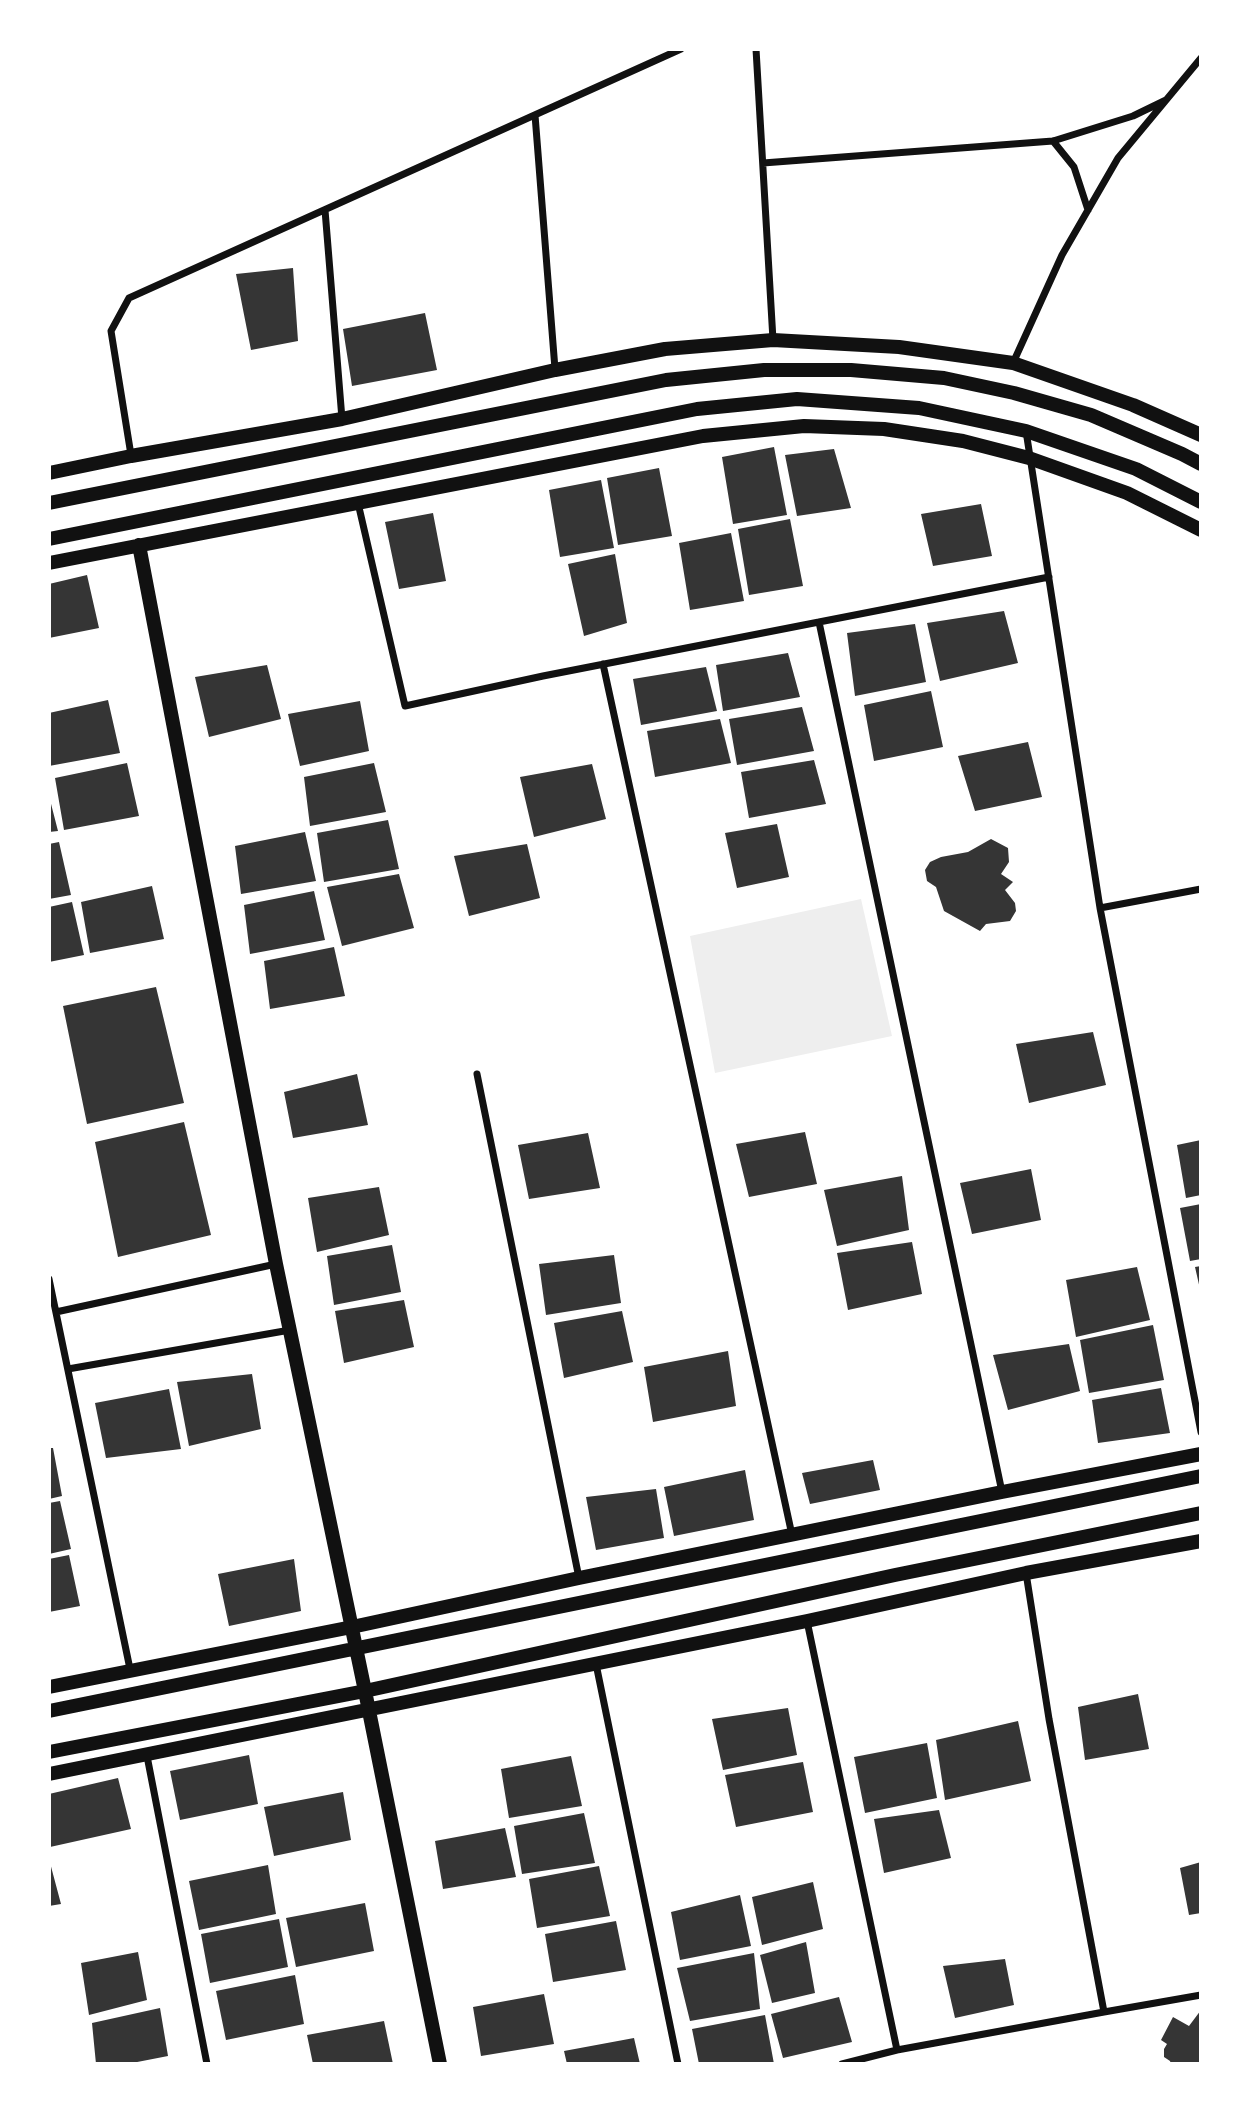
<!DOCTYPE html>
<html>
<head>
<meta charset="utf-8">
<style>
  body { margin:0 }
  #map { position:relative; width:1250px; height:2113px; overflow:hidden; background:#fff; font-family:Rubik,sans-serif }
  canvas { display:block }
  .frame { position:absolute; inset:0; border:51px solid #fff; pointer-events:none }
</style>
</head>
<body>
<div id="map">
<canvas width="1250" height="2113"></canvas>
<div class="frame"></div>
</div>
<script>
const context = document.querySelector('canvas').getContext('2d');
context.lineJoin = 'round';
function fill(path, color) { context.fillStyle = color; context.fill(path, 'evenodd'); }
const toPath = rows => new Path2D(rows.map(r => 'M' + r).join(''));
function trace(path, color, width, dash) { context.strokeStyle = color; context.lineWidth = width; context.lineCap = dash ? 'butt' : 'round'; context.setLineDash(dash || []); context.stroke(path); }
const green = toPath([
  [861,899,892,1036,715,1073,690,936]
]);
const building = toPath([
  [293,268,298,341,251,350,236,274],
  [425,313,437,370,352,386,343,329],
  [774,447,787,515,733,524,722,457],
  [834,449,851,508,797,516,785,455],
  [659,468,672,536,618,545,607,478],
  [601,480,614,548,560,557,549,490],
  [981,504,992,556,933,566,921,514],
  [433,513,446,581,399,589,385,522],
  [790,519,803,586,749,595,738,529],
  [731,533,744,601,690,610,679,543],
  [615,554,627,623,584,636,568,564],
  [87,575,99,628,49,638,49,584],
  [1004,611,1018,663,940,681,927,623],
  [915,624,926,682,855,696,847,633],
  [788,653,800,697,723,711,716,665],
  [267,665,281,719,209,737,195,677],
  [706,667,717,711,641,725,633,679],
  [931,691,943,747,874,761,864,705],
  [108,700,120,753,49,766,49,713],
  [360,701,369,751,300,766,288,714],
  [802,707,814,751,737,765,729,719],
  [720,719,731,763,655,777,647,731],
  [1028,742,1042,797,975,811,958,756],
  [814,760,826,804,749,818,741,772],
  [127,763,139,816,64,830,55,778],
  [374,763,386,812,310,826,304,777],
  [592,764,606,819,534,837,520,777],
  [49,796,58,831,49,832],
  [388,820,399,869,324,882,317,833],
  [777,824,789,877,737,888,725,833],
  [305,832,316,881,241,894,235,846],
  [991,839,1008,848,1009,862,1001,874,1013,882,1005,890,1015,903,1016,911,1010,921,986,924,980,931,944,911,936,887,927,881,925,870,930,862,941,857,968,852],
  [59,842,71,895,49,899,49,844],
  [527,844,540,898,469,916,454,856],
  [399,874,414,928,342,946,327,887],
  [152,886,164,939,90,953,81,902],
  [314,891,325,940,250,954,244,905],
  [72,902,84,955,49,962,49,907],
  [334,947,345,996,270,1009,264,961],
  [156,987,184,1103,87,1124,63,1006],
  [1093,1032,1106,1085,1029,1103,1016,1044],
  [357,1074,368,1125,293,1138,284,1092],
  [184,1122,211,1235,118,1257,95,1142],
  [805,1132,817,1184,749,1197,736,1144],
  [588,1133,600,1188,529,1199,518,1145],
  [1201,1140,1201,1195,1186,1198,1177,1145],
  [1031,1169,1041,1220,972,1234,960,1183],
  [902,1176,909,1230,837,1246,824,1190],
  [379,1187,389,1235,317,1252,308,1198],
  [1201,1204,1201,1259,1190,1261,1180,1208],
  [912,1242,922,1294,848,1310,837,1253],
  [392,1245,401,1292,334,1305,327,1256],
  [614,1255,621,1303,546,1315,539,1264],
  [1201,1266,1201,1289,1200,1289,1195,1267],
  [1137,1267,1150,1320,1076,1337,1066,1280],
  [404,1300,414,1347,344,1363,335,1311],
  [622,1311,633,1362,564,1378,554,1323],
  [1153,1325,1164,1380,1089,1393,1080,1340],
  [1069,1344,1080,1391,1008,1410,993,1355],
  [728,1351,736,1406,653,1422,644,1367],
  [252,1374,261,1429,189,1446,177,1382],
  [1161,1388,1170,1433,1098,1443,1092,1400],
  [169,1389,181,1449,106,1458,95,1403],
  [49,1448,53,1448,62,1496,49,1499],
  [873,1460,880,1490,810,1504,802,1473],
  [745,1470,754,1520,674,1536,664,1487],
  [656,1489,664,1538,596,1550,586,1497],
  [60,1501,71,1549,49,1554,49,1503],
  [69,1555,80,1606,49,1612,49,1559],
  [294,1559,301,1611,229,1626,218,1574],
  [1138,1694,1149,1749,1085,1760,1078,1707],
  [788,1708,797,1755,723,1770,712,1719],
  [1018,1721,1031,1781,945,1800,936,1740],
  [927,1743,937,1798,865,1813,854,1757],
  [249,1755,258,1804,180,1820,170,1771],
  [571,1756,582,1806,509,1818,501,1769],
  [803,1762,813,1812,736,1827,725,1775],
  [118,1778,131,1829,50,1847,49,1794],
  [343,1792,351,1840,274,1856,264,1807],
  [939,1810,951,1858,884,1873,874,1819],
  [584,1813,595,1863,522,1874,514,1826],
  [505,1828,516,1877,443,1889,435,1841],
  [49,1859,61,1904,49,1906],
  [1201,1862,1201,1913,1189,1915,1180,1868],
  [268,1865,276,1914,199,1930,189,1881],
  [599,1866,610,1916,537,1928,529,1879],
  [813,1882,823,1929,762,1945,752,1897],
  [740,1895,751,1946,680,1960,671,1912],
  [365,1903,374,1951,296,1967,286,1918],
  [279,1919,288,1967,210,1983,201,1934],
  [616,1921,626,1970,553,1982,545,1934],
  [806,1942,815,1993,772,2003,760,1955],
  [138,1952,147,2000,89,2015,81,1963],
  [754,1953,760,2009,690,2021,677,1968],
  [1005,1959,1014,2005,955,2018,943,1966],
  [295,1975,304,2024,226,2040,216,1991],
  [544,1994,554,2044,481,2056,473,2007],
  [839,1997,852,2042,783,2058,771,2014],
  [160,2008,168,2056,127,2064,96,2064,92,2023],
  [1201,2010,1201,2064,1171,2064,1170,2061,1164,2057,1164,2049,1167,2044,1161,2040,1173,2017,1189,2026],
  [765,2015,774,2064,699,2064,692,2029],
  [384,2021,393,2064,313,2064,307,2035],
  [634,2038,640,2064,567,2064,564,2051]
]);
const minor = toPath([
  [756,49,773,340],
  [535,115,555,369],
  [1053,141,1074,167,1088,210],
  [763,163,1053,141,1133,116,1166,100],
  [325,210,342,419],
  [1013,363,1062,255,1118,158,1201,58],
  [1026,431,1100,908,1201,1432],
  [131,455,111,331,129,298,681,49],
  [358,503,405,706,543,676,1049,577],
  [819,622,1002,1492],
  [603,664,792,1535],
  [1100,908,1201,889],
  [477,1074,579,1578],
  [49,1279,130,1669],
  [56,1312,276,1264],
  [68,1369,290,1330],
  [1026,1573,1049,1719,1104,2012,1201,1995],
  [807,1621,897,2050,1104,2012],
  [596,1664,678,2064],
  [147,1756,207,2064],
  [842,2064,897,2050]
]);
const secondary = toPath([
  [49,473,131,456,342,419,555,370,665,349,773,340,899,347,1013,363,1133,405,1201,435],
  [49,503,666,380,764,370,851,370,944,378,1014,393,1091,415,1182,454,1201,464],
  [49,539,697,409,797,399,919,408,1026,431,1136,469,1201,502],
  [139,545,276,1264,365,1691,440,2064],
  [49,563,703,436,804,426,884,429,963,441,1029,458,1127,493,1201,530],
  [49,1687,352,1627,579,1578,1002,1492,1201,1454],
  [49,1711,1201,1476],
  [49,1752,365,1691,895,1575,1201,1513],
  [49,1774,807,1621,1026,1573,1201,1541]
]);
fill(green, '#eee');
fill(building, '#353535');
trace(minor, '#111', 7);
trace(secondary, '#111', 14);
</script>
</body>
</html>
